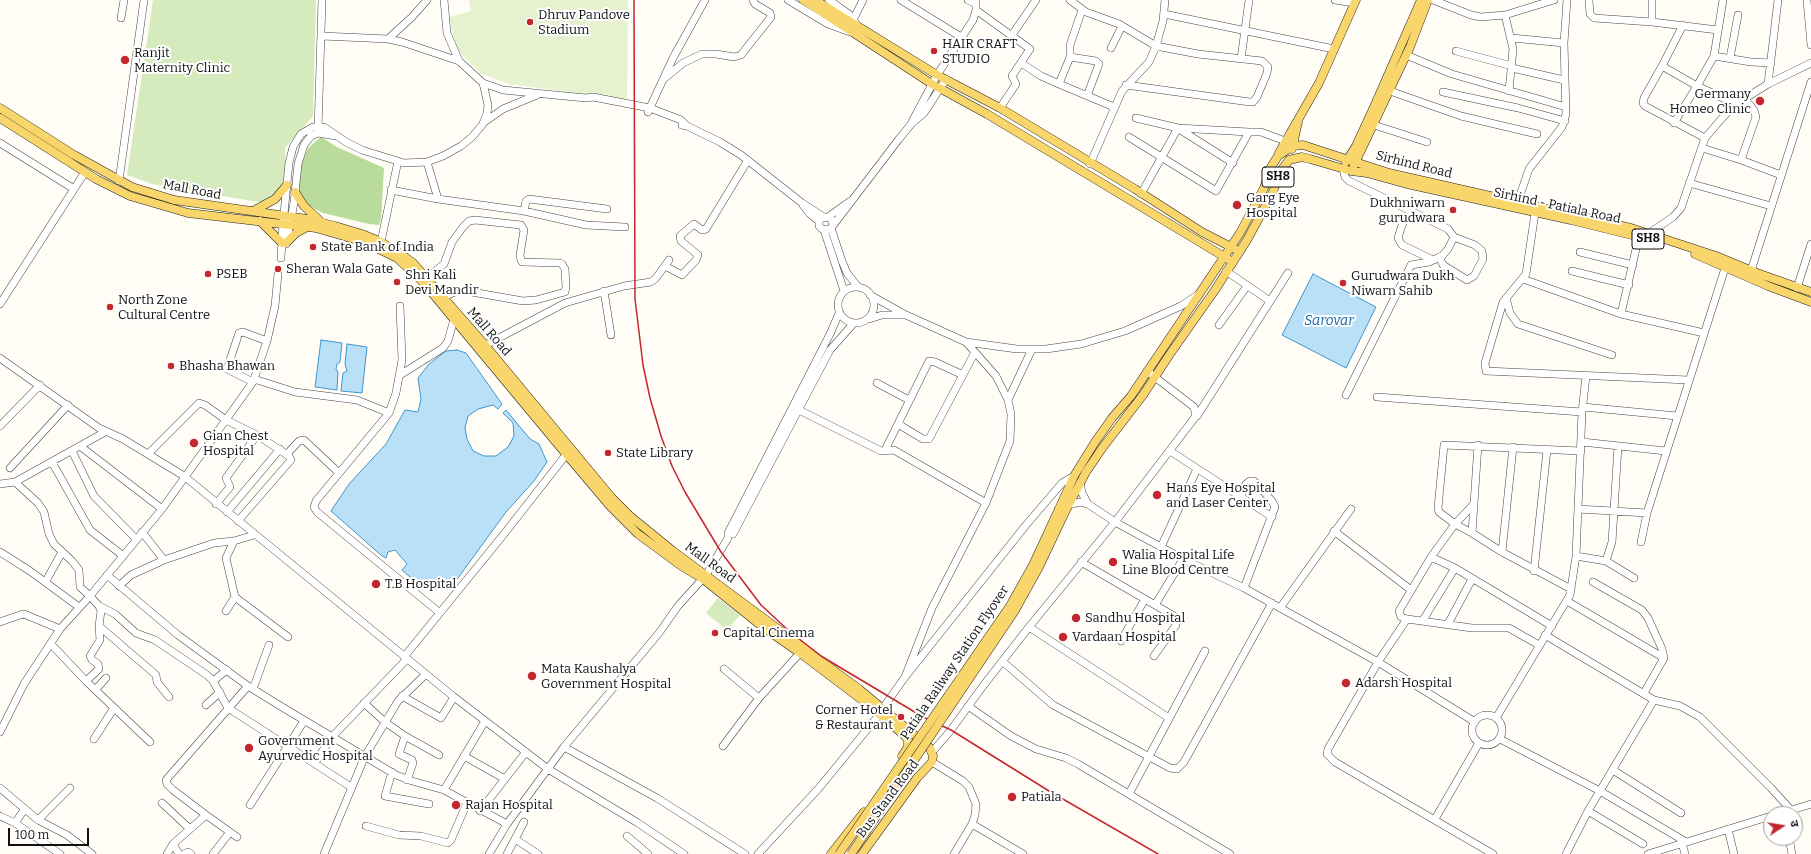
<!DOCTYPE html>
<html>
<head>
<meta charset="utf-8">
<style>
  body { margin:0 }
  #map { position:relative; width:1811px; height:854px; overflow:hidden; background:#fffdf5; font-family:Bitter,"Noto Sans Devanagari",serif }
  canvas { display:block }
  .north { position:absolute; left:1763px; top:806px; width:40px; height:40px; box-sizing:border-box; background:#fff; border:1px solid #a0a0a0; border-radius:50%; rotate:78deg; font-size:11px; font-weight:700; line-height:16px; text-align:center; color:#111 }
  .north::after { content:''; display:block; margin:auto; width:14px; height:18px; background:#c4262e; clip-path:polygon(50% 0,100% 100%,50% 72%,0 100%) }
  .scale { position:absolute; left:8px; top:828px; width:81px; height:18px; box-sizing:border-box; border:2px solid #111; border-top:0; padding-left:5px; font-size:12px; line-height:14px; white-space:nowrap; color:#111; -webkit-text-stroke:3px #fff; paint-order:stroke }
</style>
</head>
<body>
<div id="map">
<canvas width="1811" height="854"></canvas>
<div class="north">उ</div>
<div class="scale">100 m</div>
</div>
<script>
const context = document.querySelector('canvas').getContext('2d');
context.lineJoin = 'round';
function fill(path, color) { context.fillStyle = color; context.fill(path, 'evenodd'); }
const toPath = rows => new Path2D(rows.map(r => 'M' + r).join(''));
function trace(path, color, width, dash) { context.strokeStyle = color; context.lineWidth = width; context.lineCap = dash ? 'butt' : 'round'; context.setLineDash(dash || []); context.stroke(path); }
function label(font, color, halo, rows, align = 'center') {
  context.font = font + ' Bitter,serif'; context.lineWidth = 4; context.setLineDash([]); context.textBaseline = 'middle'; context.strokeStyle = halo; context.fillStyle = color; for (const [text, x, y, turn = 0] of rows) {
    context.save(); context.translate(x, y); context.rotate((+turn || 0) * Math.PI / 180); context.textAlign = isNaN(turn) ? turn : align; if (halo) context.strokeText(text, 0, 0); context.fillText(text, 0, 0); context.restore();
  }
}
const green = toPath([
  [153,0,316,0,313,116,285,148,286,180,280,191,264,203,152,184,127,175],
  [718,598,740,615,727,630,706,613]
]);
const forest = toPath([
  [321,137,337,147,384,168,381,219,379,225,369,224,323,213,305,204,299,193,301,166,308,148]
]);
const pitch = toPath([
  [469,0,628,0,627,100,509,84,480,73,457,49,449,17,471,11]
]);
const water = toPath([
  [1313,274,1376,307,1346,368,1282,335,1313,274],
  [321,340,342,343,340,362,337,364,336,369,338,372,337,390,315,387,321,340],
  [347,344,367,347,362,393,341,391,343,373,347,371,345,364,347,344],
  [457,350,466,353,502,404,498,409,493,405,478,409,468,416,465,428,467,439,473,451,484,456,496,456,508,447,514,436,513,423,503,413,506,410,530,439,539,444,547,462,534,481,506,512,458,578,447,588,441,587,433,590,424,589,402,570,407,564,395,550,388,552,386,558,382,556,331,511,349,484,386,444,405,410,418,412,421,399,418,378,429,364,446,351,457,350]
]);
const minorTunnel = toPath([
  [278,274,280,265]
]);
const minor = toPath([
  [444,0,447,33,459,61],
  [788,0,828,24,850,32],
  [829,0,849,14,857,25],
  [901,0,961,37],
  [968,0,976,4],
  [1070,0,1086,12,1119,24,1156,46,1198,54,1262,61,1268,67,1267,73,1257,97,1253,102,1250,102,1126,85],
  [1335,0,1354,3],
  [1433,0,1471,15,1481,17,1505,15,1554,0],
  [1589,0,1590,14,1594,18,1652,22,1718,30],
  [1807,0,1811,45],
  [976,10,1030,49,1012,76,1016,84,1000,108],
  [1164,14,1334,49],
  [1505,15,1513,49,1509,91],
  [121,18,124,0],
  [853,20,863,0],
  [1652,22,1652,0],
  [1683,25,1662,66,1644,98,1643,103,1645,106,1705,138],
  [1012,35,1036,0],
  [322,36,388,39,402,42,459,61,483,83,503,90,586,98,593,97,650,108,681,120,687,126],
  [1512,38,1564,43],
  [388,39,412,17,427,0],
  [1111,48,1122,26],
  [1456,51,1512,66],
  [1406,55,1452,74,1566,107],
  [1714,56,1751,62,1771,63],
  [1070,57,1096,61,1099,64,1087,96],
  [1730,58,1738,15],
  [1241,59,1249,0],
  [1021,63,1041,76,1059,84,1070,57,1070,45,1082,10],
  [1662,66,1697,86,1736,104],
  [1512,68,1564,80],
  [665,78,683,63,702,54,716,54,734,57,741,55,771,17,770,13,755,4,753,0],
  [1059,84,1114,107],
  [1768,84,1778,0],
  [1390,91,1461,116,1537,134],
  [1443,92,1518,108,1565,121],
  [648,112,673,58,705,0],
  [912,122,937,75,973,20,976,10,976,0],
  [483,123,503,109,537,95],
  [1674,123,1697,86,1714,56,1723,0],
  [682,125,687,126,720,142,741,155,802,203,824,217],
  [1374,125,1427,142],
  [1179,129,1233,163],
  [318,130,322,0],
  [1249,132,1261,132,1285,141],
  [1129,137,1216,191,1249,132,1178,128,1136,118],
  [0,143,74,189],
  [1702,148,1741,160,1781,175],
  [1741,160,1756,117,1754,110,1745,99],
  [427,162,438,199],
  [1090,164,1122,91,1149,62,1156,46,1163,21,1165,0],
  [1343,169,1345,177,1349,181,1448,229,1454,237,1448,249,1442,256,1429,262,1411,265,1346,395],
  [119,181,144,0],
  [1689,183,1771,206],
  [391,190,438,199,524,211,586,225,625,227],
  [1141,194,1178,128],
  [1518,201,1529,169,1562,127,1566,114,1564,43,1567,0],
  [803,205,810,214,819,221],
  [524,211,526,201,529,199,607,209],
  [1535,213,1526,274,1503,302,1485,363,1486,371,1688,380],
  [1417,214,1406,218,1402,225,1398,238,1402,245,1433,260],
  [828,217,849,202],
  [833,224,832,220,828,217,822,218,819,221,819,226,822,229,826,230,831,228,899,139,912,123,924,113,946,79],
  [831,228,842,261,847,273,858,287],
  [824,230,844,291],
  [1648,234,1673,217,1681,208,1705,138,1723,117,1736,104,1768,84,1811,63],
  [381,242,398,161],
  [286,244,294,203,298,164,304,145,311,136,318,133,336,136],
  [1580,252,1633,265],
  [1439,257,1443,265,1467,280,1474,276,1483,259,1482,251,1475,245,1454,237],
  [281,258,283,224,289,163,293,147,301,134,313,127,324,127,346,142,362,150,404,163,427,162,443,156,461,146,472,137,483,124,487,113,488,105,483,83],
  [665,266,682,275,696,260,698,255,681,241,680,236,694,224,702,230,706,229,748,160],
  [1226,271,1270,301],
  [1572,271,1629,285],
  [1750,274,1811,82],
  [427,278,444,264,452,242,463,227,469,221,475,220,521,225,524,230,520,255,521,260,522,262,560,263,562,264,565,269,566,287,565,292,536,300,523,301,466,291,457,291,443,297],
  [1523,279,1621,314,1639,236],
  '838 305a18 18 0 1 1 36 0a18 18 0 1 1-36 0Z',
  [1797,288,1811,244],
  [604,291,611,335],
  [870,295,906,315,966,342,1017,349,1046,349,1081,344,1125,331,1181,306,1199,294],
  [1506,298,1510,313,1518,324,1612,355],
  [0,304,85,172],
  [400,306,402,360,396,393,389,413,316,501,314,507,317,512,440,613],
  [1621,314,1704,333],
  [869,319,882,315,904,315],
  [1219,325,1247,286],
  [480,348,565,303,624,286,651,282,656,278,669,260],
  [0,358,99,428,123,439,184,476,454,697,548,769,638,823,684,854],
  [400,375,443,348,448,341,454,319],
  [254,379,295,392,357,400,389,413],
  [253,382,227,369,239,333,243,332,267,341],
  [877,383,909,400],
  [1377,397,1582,412],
  [1008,400,1032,349],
  [1583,407,1677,416],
  [799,410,881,451,894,450,986,503],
  [1197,416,1288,273],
  [898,424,923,439,929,439,975,352],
  [0,426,40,385],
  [1582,442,1666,451],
  [1478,445,1472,533,1502,552,1571,589],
  [80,446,162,509],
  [885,450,929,361,935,362,963,375],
  [72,451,94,496,136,539],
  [1170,451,1272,517],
  [148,454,199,403,205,405,226,420,257,435,226,478,230,487,216,504],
  [287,454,299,441,304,440,339,473],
  [52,462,90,530,122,555],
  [10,468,68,405],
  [15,482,38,503,44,512,49,534,54,544,72,561,79,570,80,587,90,596,99,606,101,611,99,626,100,640,90,656,92,660,98,664,99,669,86,681,150,742],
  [1080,483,1082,493,1088,504],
  [0,484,15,482,105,432],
  [1241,497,1246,484,1250,481,1254,481,1272,501,1275,507,1244,588],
  [1068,505,1080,502,1088,504,1115,522,1183,559,1244,588,1378,662,1475,722],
  [1578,509,1647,513],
  [227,512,280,449],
  [238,521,291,460,289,456,257,435],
  [1334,531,1411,590],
  [142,532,164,560],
  [1472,533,1455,524,1473,505],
  [733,534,830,350,853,324],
  [1641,542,1647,513,1727,262],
  [1161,547,1197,469],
  [0,552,30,571,79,607],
  [1502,552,1513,447],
  [1576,556,1606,561,1634,578],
  [1431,557,1455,568,1552,626],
  [1606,561,1612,542,1618,446],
  [1081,562,1174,616,1176,621,1176,625,1154,656],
  [1534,571,1547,450],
  [107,575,178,635,248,686,282,707,396,775,412,781,444,790,507,824],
  [46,581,62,552],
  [1593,582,1642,610,1648,618,1662,649,1664,658,1644,693],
  [119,586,131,575,164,560,214,543,234,541,254,535],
  [235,597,288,637],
  [1567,601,1664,658],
  [1155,605,1183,559],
  [99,606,115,614,136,633,155,640,207,675,213,681,228,708,351,787],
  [1280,608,1351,509],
  [226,611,235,597,226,558,234,541],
  [1407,619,1378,662,1328,749,1327,754,1335,762,1493,854],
  [1423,620,1455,568],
  [0,622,20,615,24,614,60,629,90,596,162,509,253,382,267,341,275,306,278,274],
  [1448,624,1472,579],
  [99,626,156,675,157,682,169,697],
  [1029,627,1169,718],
  [1545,635,1654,700,1588,811,1566,854],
  [1121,641,1145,599],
  [51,644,86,681],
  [1539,645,1509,628,1472,628,1407,619,1401,617,1399,611,1431,557,1455,524,1439,512,1438,508,1444,445,1581,451],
  [404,657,504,534,569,451],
  [1002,661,1053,705,1170,768,1177,769,1184,762,1272,603],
  [724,669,759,698],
  [905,677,932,608,986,503,1010,441,1011,414,1008,400,996,376,966,342],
  [213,681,227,670],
  [96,689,106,678],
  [253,689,269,645],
  [402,696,441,718,454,697],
  [1654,700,1680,706,1700,717,1771,788,1791,810],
  [364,703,385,722,405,736,439,755],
  [206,705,220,692],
  [968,706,1011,736,1036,749,1066,758,1078,764,1230,854],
  [883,708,905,677,1026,525,1062,483,1074,476],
  '1472 730a15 15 0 1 1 30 0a15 15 0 1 1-30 0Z',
  [1496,718,1570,595,1576,556,1582,412,1586,376],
  [0,732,24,684,60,629],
  [405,736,399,754,412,760,413,763,407,780],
  [94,739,114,708],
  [1500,739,1600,791,1686,842],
  [723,746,759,698,800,653],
  [564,747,657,798,745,854],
  [933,751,951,730,983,686,1029,627,1115,522,1196,416,1194,407,1147,371],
  [464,756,505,779],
  [932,762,963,781,969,787,976,804,975,815,972,824,1023,854],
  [315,763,331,738,407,659],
  [1613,770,1681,813],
  [392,772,385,796,429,804],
  [0,788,38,820,67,835,92,854],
  [444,790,485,721],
  [1129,794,1205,651],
  [162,803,190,829],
  [250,805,304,721],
  [24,810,15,823,60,854],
  [480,811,526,752],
  [1588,811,1643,844],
  [1779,814,1811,804],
  [206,815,237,837],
  [0,816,15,823],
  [1435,819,1479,743],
  [38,820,70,788],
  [366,826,399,835,421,836,448,843,451,840,467,803],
  [1728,829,1734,854],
  [627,836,648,854],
  [1789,838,1792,854],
  [515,839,538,854],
  [1682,843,1685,854],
  [173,844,179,854],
  [167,854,173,844,206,815,173,790,167,784,166,780,248,686],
  [184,854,188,852,191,854],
  [213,854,230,832],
  [324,854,365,756,398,701,426,674],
  [489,854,507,824,564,747,659,633,678,606,706,575,728,538,728,533,831,332,839,313],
  [507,854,524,822],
  [758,854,819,788,879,715],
  [954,854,972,824],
  [1648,854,1771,816]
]);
const major = toPath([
  [803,0,932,84,987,114,1228,259],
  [815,0,937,75,1000,108,1135,189,1202,232,1235,249],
  [0,108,74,155,132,187,174,200,307,219,335,226,362,234,381,242,401,254,413,263,485,345,612,498,630,516,673,551,859,689,930,748,933,756,932,762,917,778,862,854],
  [0,118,96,179,130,196,188,213,316,228,364,242,397,258,423,282,566,454,610,506,638,534,680,565,703,579,764,628,800,653,870,706,905,736,908,740,908,747,902,756],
  [1292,149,1298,122],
  [1279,153,1319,83,1356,0],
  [1346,162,1356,146,1374,107,1421,0],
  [1354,165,1410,47,1428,0],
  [295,192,304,206,319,220],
  [253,211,275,199,287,185],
  [260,221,282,243],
  [286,243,296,233,307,227],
  [1695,254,1768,286,1811,302],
  [1059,509,1074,476,1095,442,1112,418,1131,396,1240,233,1264,188,1271,167,1278,156,1293,146,1303,145,1389,173,1631,228,1716,256,1757,273,1811,292],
  [1065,512,1086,472,1103,447,1143,395,1170,354,1215,290,1247,240,1273,192,1280,172,1289,160,1302,157,1310,159,1351,171,1367,173,1407,184,1571,220,1652,240],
  [831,854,864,812]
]);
const rail = toPath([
  [634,0,635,299,643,365,650,398,661,436,672,466,685,492,721,552,761,605,789,631,821,656,923,717,951,730,1049,791,1158,854]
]);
const majorBridge = toPath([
  [839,854,1010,606,1033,565,1059,509],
  [851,854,1014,612,1039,567,1065,512]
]);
const markers = [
  [530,22,4,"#c4262e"],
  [934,51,4,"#c4262e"],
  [125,60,5,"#c4262e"],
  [1760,101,5,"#c4262e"],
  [1237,205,5,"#c4262e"],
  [1453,210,4,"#c4262e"],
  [313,247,4,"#c4262e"],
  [278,269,4,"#c4262e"],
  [208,274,4,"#c4262e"],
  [397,282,4,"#c4262e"],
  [1343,283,4,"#c4262e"],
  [110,307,4,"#c4262e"],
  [171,366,4,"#c4262e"],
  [194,443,5,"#c4262e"],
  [608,453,4,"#c4262e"],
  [1157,495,5,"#c4262e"],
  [1113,562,5,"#c4262e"],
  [376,584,5,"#c4262e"],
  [1076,618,5,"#c4262e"],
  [715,633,4,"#c4262e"],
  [1063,637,5,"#c4262e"],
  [532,676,5,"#c4262e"],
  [1346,683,5,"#c4262e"],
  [901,717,4,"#c4262e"],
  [249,748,5,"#c4262e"],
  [1012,797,5,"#c4262e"],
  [456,805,5,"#c4262e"]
];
const shields = [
  [1278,177,32],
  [1648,239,32]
];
const shieldNames = [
  ["SH8",1278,177],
  ["SH8",1648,239]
];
const poiNames = [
  ["Dhruv Pandove",538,15],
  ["Stadium",538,30],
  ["HAIR CRAFT",942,44],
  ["STUDIO",942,59],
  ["Ranjit",134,53],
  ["Maternity Clinic",134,68],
  ["Germany",1751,94,"right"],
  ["Homeo Clinic",1751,109,"right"],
  ["Garg Eye",1246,198],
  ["Hospital",1246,213],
  ["Dukhniwarn",1445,203,"right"],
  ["gurudwara",1445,218,"right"],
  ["State Bank of India",321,247],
  ["Sheran Wala Gate",286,269],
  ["PSEB",216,274],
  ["Shri Kali",405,275],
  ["Devi Mandir",405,290],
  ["Gurudwara Dukh",1351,276],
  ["Niwarn Sahib",1351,291],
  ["North Zone",118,300],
  ["Cultural Centre",118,315],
  ["Bhasha Bhawan",179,366],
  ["Gian Chest",203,436],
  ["Hospital",203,451],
  ["State Library",616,453],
  ["Hans Eye Hospital",1166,488],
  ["and Laser Center",1166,503],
  ["Walia Hospital Life",1122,555],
  ["Line Blood Centre",1122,570],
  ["T.B Hospital",385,584],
  ["Sandhu Hospital",1085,618],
  ["Capital Cinema",723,633],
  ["Vardaan Hospital",1072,637],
  ["Mata Kaushalya",541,669],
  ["Government Hospital",541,684],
  ["Adarsh Hospital",1355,683],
  ["Corner Hotel",893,710,"right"],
  ["& Restaurant",893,725,"right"],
  ["Government",258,741],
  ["Ayurvedic Hospital",258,756],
  ["Patiala",1021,797],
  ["Rajan Hospital",465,805]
];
const streetNames = [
  ["Sirhind Road",1414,165,14],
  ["Mall Road",192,190,11],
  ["Sirhind - Patiala Road",1557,206,12],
  ["Mall Road",489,332,49],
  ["Mall Road",710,563,36],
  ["Patiala Railway Station Flyover",955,663,-56],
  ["Bus Stand Road",888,799,-53]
];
const waterNames = [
  ["Sarovar",1329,321]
];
fill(green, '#d5ebbd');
fill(forest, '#b9dc9c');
fill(pitch, '#e6f2cf');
fill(water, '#b9e0f7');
trace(water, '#3f96cf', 1);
trace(minorTunnel, '#dbdad3', 7, [7, 3.5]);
trace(minor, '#444', 8);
trace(major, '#222', 9);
trace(minor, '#fff', 7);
trace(major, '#f9d66b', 8);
trace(rail, '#c4262e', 1.5);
trace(majorBridge, '#222', 9, []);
trace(majorBridge, '#f9d66b', 8);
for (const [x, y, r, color] of markers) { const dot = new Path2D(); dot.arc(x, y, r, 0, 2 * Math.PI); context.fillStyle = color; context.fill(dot); trace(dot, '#fff', 1.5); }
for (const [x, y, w] of shields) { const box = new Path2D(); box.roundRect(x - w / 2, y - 10, w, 20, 3); context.fillStyle = '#fff'; context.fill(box); trace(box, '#111', 1); }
label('bold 12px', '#111', null, shieldNames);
label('13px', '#111', '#fff', poiNames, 'left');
label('13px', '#111', '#fff', streetNames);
label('italic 14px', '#1768a6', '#fff', waterNames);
</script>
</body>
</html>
